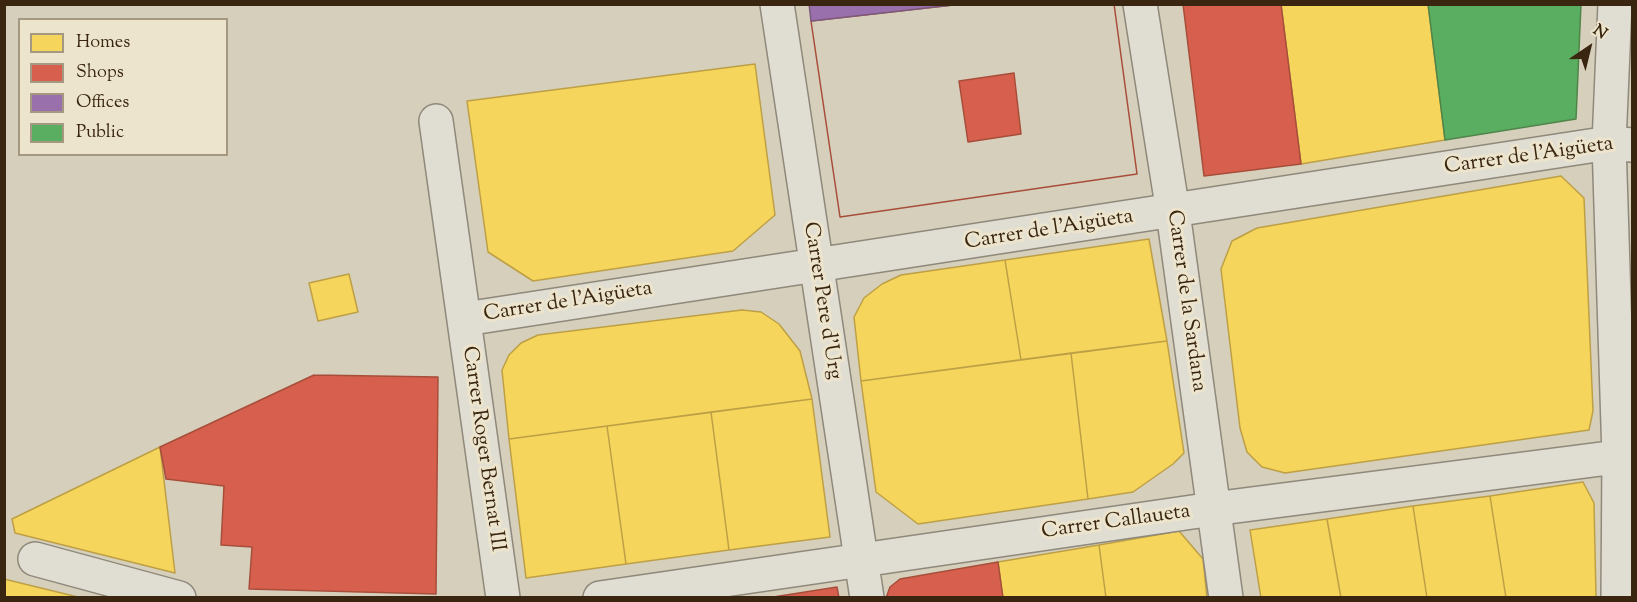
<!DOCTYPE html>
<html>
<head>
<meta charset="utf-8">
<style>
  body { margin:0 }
  #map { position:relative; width:1637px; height:602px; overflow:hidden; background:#d6cfbc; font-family:"Sorts Mill Goudy",serif }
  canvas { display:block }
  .frame { position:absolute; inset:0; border:6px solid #392510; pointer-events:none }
  .legend { position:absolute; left:18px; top:18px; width:210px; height:138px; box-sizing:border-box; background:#ece4cc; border:2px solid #a49881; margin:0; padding:8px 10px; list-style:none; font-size:18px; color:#392510 }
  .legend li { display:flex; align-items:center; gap:12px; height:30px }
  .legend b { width:30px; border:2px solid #a49881 }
  .north { position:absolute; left:1559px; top:18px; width:60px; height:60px; -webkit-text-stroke:4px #ece4cc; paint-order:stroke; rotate:35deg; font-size:16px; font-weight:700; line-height:24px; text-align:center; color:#392510 }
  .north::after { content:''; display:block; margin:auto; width:21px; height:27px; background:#392510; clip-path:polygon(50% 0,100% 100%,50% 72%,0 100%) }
</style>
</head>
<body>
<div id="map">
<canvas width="1637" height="602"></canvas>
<div class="frame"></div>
<ul class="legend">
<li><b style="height:16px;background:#f6d55c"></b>Homes</li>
<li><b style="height:16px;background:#d6604d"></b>Shops</li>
<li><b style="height:16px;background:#9970ab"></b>Offices</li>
<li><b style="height:16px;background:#5aae61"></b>Public</li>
</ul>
<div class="north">N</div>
</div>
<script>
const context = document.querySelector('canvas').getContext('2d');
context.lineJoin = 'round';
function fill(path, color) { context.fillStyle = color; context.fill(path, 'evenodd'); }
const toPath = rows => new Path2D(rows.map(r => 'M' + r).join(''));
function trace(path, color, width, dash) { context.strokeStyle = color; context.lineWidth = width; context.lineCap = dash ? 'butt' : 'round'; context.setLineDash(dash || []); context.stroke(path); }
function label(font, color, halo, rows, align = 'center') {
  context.font = font + ' "Sorts Mill Goudy",serif'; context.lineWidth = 6; context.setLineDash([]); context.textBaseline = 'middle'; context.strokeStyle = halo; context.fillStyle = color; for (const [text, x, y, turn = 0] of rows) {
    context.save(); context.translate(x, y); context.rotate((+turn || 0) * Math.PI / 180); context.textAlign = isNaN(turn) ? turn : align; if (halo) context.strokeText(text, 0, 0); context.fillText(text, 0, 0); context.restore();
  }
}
const homes = toPath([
  [1281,4,1428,4,1445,140,1301,164,1281,4],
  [755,64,775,215,733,251,533,281,488,252,467,101,755,64],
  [1561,176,1584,198,1593,411,1589,430,1285,473,1262,467,1247,452,1240,428,1221,269,1232,241,1257,228,1561,176],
  [1149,239,1167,341,1021,360,1005,260,1149,239],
  [1005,260,1021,360,861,381,854,317,864,298,882,284,901,275,1005,260],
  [349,274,358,312,318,321,309,283,349,274],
  [742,310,761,312,779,324,800,351,812,399,509,439,502,370,509,355,521,343,538,335,742,310],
  [1167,341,1184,453,1173,464,1133,492,1088,499,1071,353,1167,341],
  [1071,353,1088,499,918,524,876,492,861,381,1071,353],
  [812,399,830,537,729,550,711,412,812,399],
  [711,412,729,550,626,564,607,426,711,412],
  [607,426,626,564,526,578,509,439,607,426],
  [160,447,175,573,15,533,12,519,160,447],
  [1583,482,1594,503,1596,598,1506,598,1490,496,1583,482],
  [1490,496,1506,598,1427,598,1413,506,1490,496],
  [1413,506,1427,598,1341,598,1327,519,1413,506],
  [1327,519,1341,598,1261,598,1250,530,1327,519],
  [1179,531,1203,559,1207,598,1106,598,1099,545,1179,531],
  [1099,545,1106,598,1003,598,998,562,1099,545],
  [4,579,82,598,4,598,4,579]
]);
const shops = toPath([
  [962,4,1114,4,1137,174,840,217,811,21,962,4],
  [1014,73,1021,134,968,142,959,81,1014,73],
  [962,4,1114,4,1137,174,840,217,811,21,962,4],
  [1183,4,1281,4,1301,164,1204,176,1183,4],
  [314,375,438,377,436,594,249,589,252,547,221,545,224,486,166,479,160,447,314,375],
  [998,562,1003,598,886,598,890,587,900,579,998,562],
  [837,587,839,598,767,598,837,587]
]);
const offices = toPath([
  [809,4,962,4,811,21,809,4]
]);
const public = toPath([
  [1428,4,1581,4,1576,119,1445,140,1428,4]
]);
const minor = toPath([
  [777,4,867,598],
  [1140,4,1173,212,1226,598],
  [1615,4,1609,143,1619,457,1618,598],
  [436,121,503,598],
  [465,319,1609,143,1632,145],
  [35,559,179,598],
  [600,598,1213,509,1632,455]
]);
const streetNames = [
  ["Carrer de l'Aigüeta",1529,157,-8],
  ["Carrer de l'Aigüeta",1049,231,-9],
  ["Carrer Pere d'Urg",821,301,81],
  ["Carrer de la Sardana",1185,301,82],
  ["Carrer de l'Aigüeta",568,303,-9],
  ["Carrer Roger Bernat III",482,449,82],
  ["Carrer Callaueta",1116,523,-8]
];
fill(homes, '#f6d55c');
trace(homes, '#bda045', 1.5);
fill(shops, '#d6604d');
trace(shops, '#a74e3b', 1.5);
fill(offices, '#9970ab');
trace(offices, '#7c5a7c', 1.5);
fill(public, '#5aae61');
trace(public, '#508549', 1.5);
trace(minor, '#8f897b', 36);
trace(minor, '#e0ddd2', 33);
label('21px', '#392510', '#ece4cc', streetNames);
</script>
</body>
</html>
